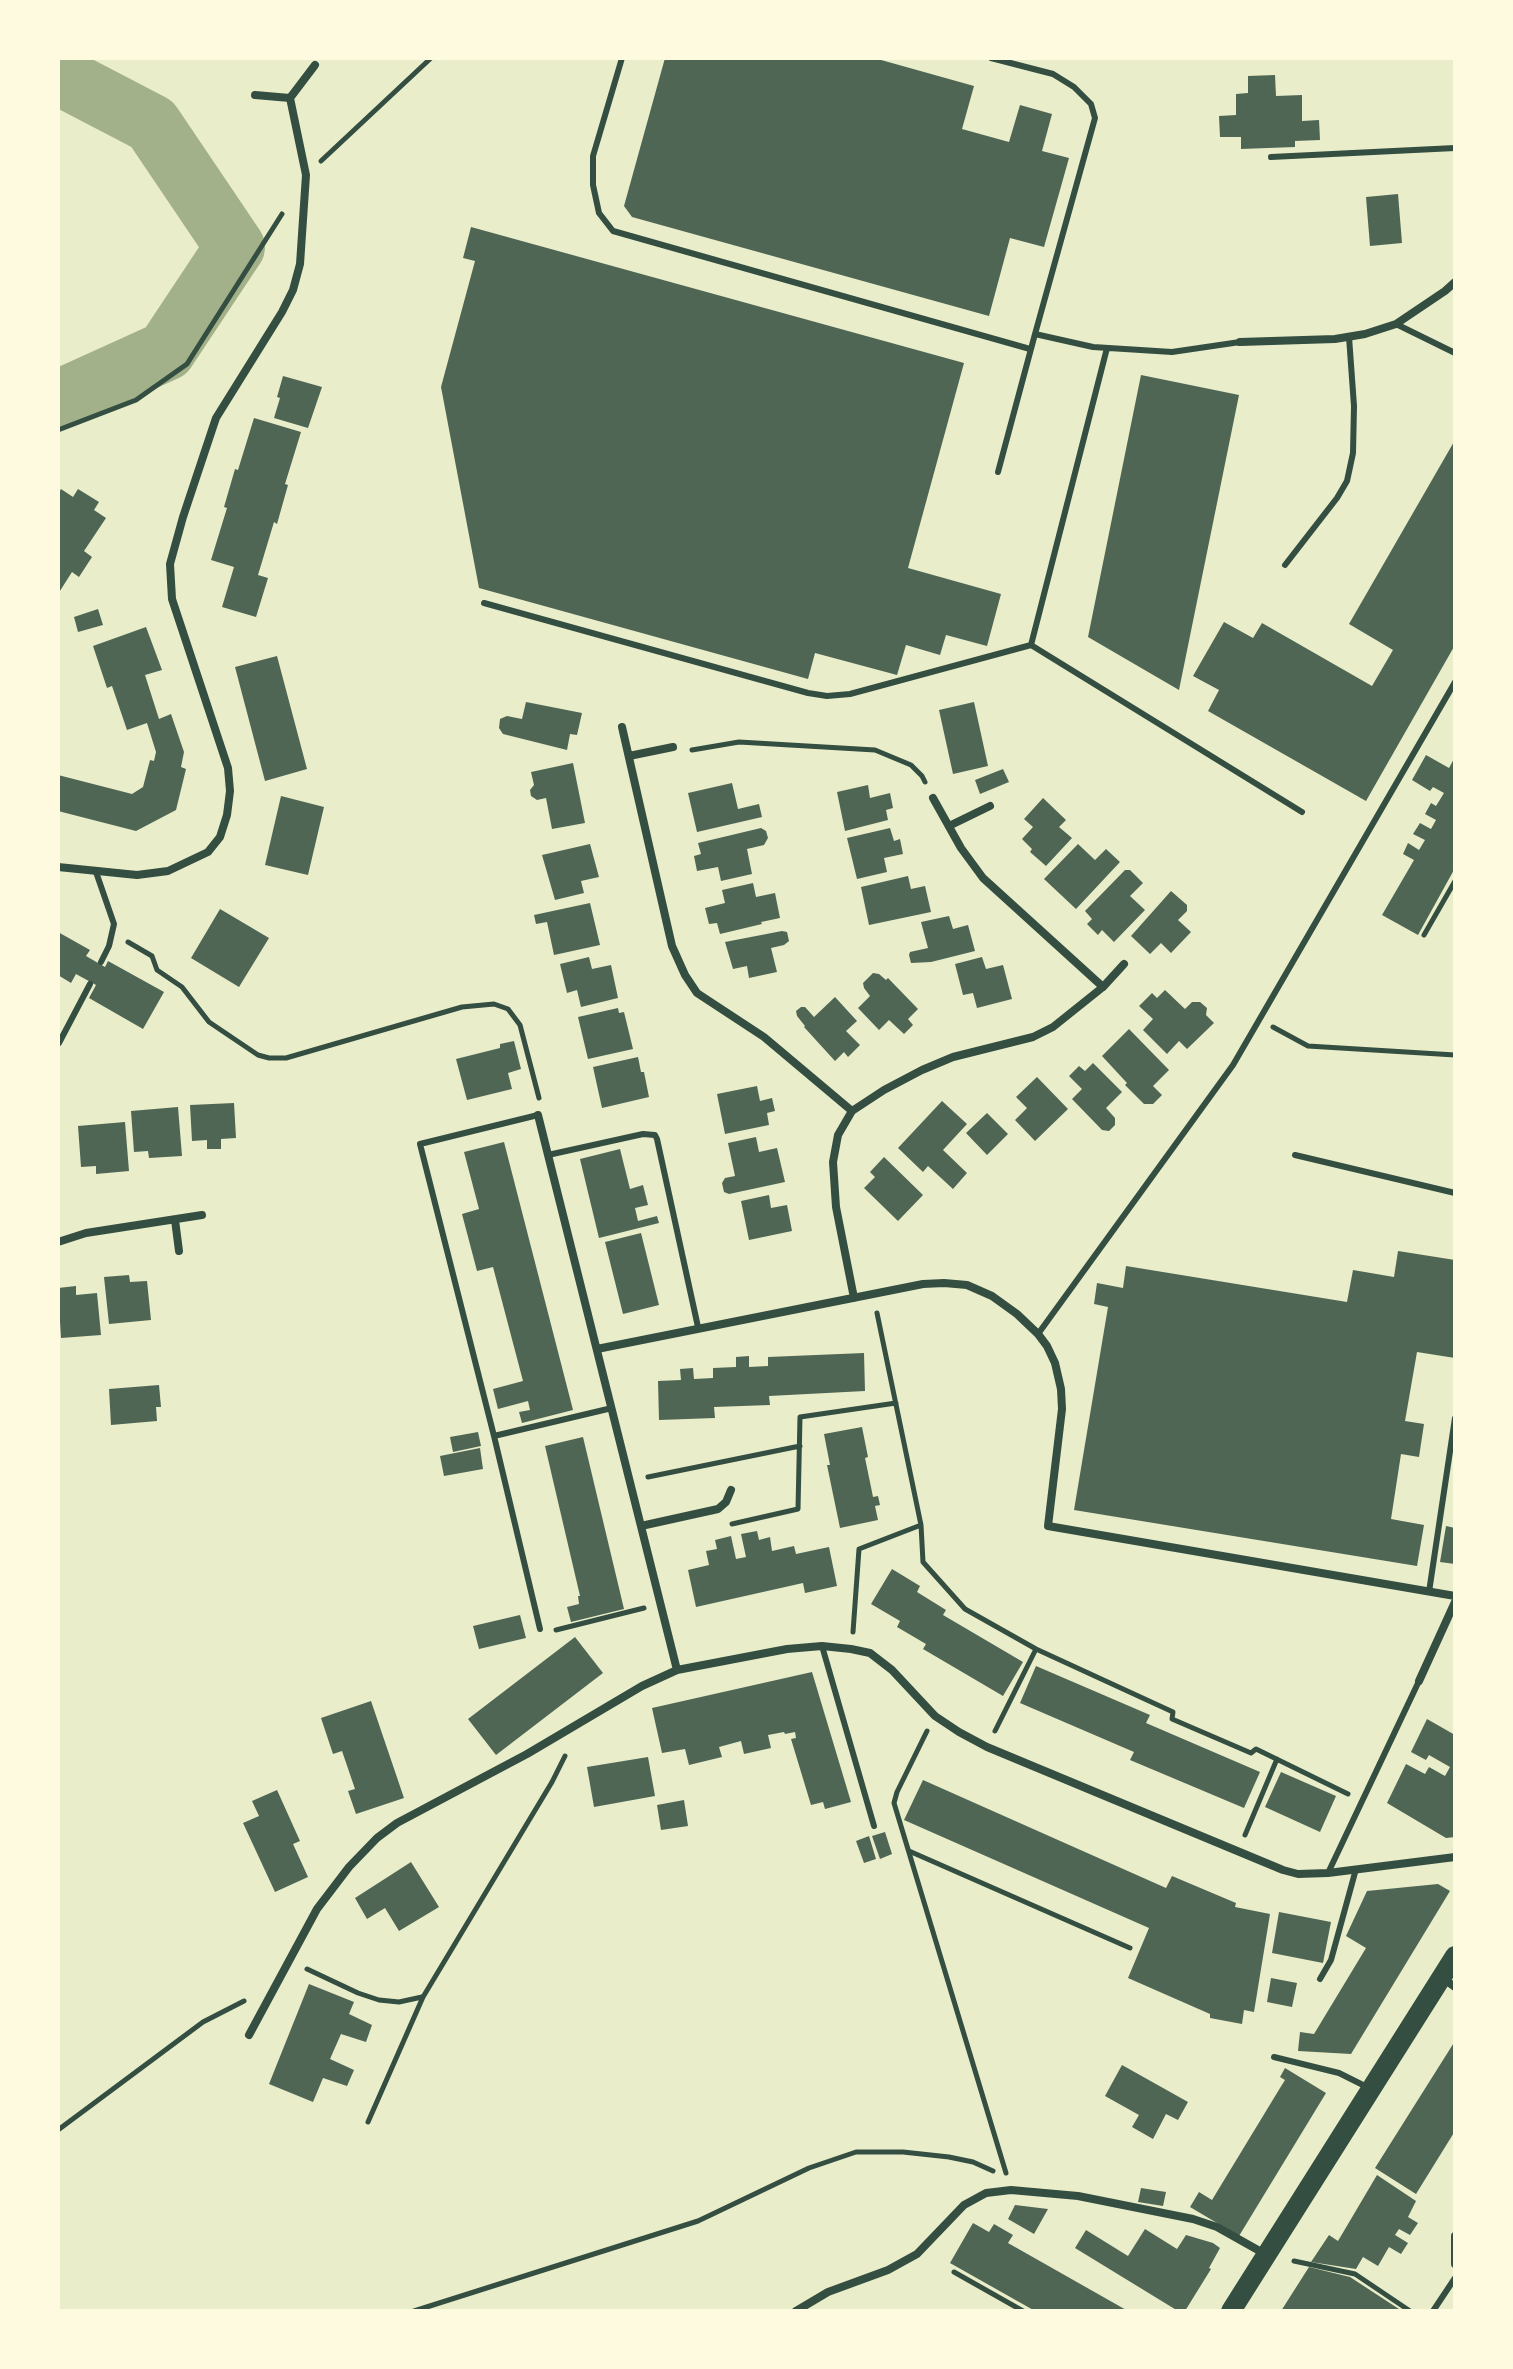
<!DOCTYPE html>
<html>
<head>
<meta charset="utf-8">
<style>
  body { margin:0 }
  #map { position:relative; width:1513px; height:2369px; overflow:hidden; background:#e9edc9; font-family:Karla,sans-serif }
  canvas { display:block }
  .frame { position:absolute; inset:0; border:60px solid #fefae0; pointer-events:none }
</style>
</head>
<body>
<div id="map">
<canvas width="1513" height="2369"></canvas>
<div class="frame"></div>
</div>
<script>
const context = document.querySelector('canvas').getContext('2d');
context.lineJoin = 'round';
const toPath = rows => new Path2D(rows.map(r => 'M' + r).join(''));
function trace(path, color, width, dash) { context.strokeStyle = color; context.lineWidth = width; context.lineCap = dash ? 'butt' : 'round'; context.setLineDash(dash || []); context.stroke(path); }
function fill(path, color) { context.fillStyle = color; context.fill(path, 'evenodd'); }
const river = toPath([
  [58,75,152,124,235,247,166,351,58,400]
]);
const building = toPath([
  [665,58,874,58,974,86,962,129,1009,142,1020,105,1052,114,1042,151,1069,158,1044,247,1010,238,989,316,632,217,624,206],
  [1275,75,1276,96,1302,95,1302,121,1319,120,1320,140,1295,141,1295,147,1241,149,1241,137,1220,137,1219,116,1236,115,1236,94,1248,93,1248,76],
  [1398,194,1402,243,1370,246,1366,197],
  [471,227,964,363,908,568,1001,594,987,646,946,635,940,655,906,645,897,675,815,653,808,679,479,588,441,387,475,261,463,258],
  [1141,375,1239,395,1179,690,1088,637],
  [283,376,322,387,308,428,274,418,280,398,277,397],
  [254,418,301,432,285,484,288,485,277,524,274,522,258,575,268,578,256,617,222,607,234,567,211,560,227,508,224,507,235,469,238,470],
  [1455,440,1455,645,1366,801,1208,711,1219,690,1193,676,1224,622,1253,638,1262,623,1372,686,1393,650,1349,624],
  [61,489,73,497,78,489,99,502,94,510,106,518,84,551,92,557,79,577,72,572,58,594,58,494],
  [98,609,103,625,78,632,74,617],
  [146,627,162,670,145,675,159,719,171,714,184,752,181,767,186,769,176,810,136,831,58,811,58,775,132,794,143,787,150,760,154,761,156,752,147,723,127,730,112,686,107,688,93,646],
  [277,656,307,769,265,781,235,667],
  [526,702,582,713,577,735,570,734,567,750,503,734,499,728,500,719,507,716,522,719],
  [974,702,988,766,953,774,939,710],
  [1426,755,1449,768,1455,757,1455,868,1418,935,1382,915,1414,860,1403,854,1408,843,1419,850,1425,840,1413,834,1420,823,1431,829,1436,820,1425,814,1431,803,1436,806,1444,793,1433,787,1430,791,1412,780],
  [573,763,585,823,552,829,546,798,537,800,531,796,530,790,534,785,531,772],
  [1003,769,1009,782,980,794,975,780],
  [732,783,738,809,759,804,762,817,697,832,688,793],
  [868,785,870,798,890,793,893,808,886,810,888,820,845,831,837,792],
  [281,796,324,807,308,875,265,865],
  [1043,798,1066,820,1059,827,1072,838,1046,866,1030,852,1032,849,1022,839,1033,827,1024,819],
  [761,828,766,831,768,838,764,845,747,849,752,874,721,881,718,867,697,871,694,856,701,854,698,843],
  [890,828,894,841,900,839,903,854,884,858,887,872,857,879,847,838],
  [590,844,599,877,581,881,584,893,555,900,542,855],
  [1078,844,1095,860,1106,849,1120,862,1076,909,1044,879],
  [1125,870,1130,870,1143,883,1130,896,1145,910,1114,942,1102,930,1098,935,1087,924,1092,919,1085,911],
  [908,876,911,889,925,886,931,912,869,925,861,887],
  [753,883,756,897,775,893,780,918,761,922,762,924,720,934,717,923,709,924,705,908,725,903,722,890],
  [1171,891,1187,905,1187,911,1178,920,1191,932,1171,953,1161,943,1150,954,1131,936],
  [590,903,600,945,554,955,547,922,536,924,534,915],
  [220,909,269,938,239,987,191,958],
  [949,916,953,929,968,925,975,951,931,962,911,963,909,955,910,952,928,948,921,922],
  [782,931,787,932,789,941,784,945,771,948,777,972,749,978,747,966,733,969,725,942],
  [58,932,90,950,86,956,105,967,108,961,164,992,143,1029,89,998,96,985,76,974,71,983,58,975],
  [589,957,592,969,611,965,618,998,581,1007,577,990,567,993,560,964],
  [982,957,986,969,1003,965,1012,999,977,1008,973,993,963,995,955,964],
  [873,973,879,974,886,980,888,978,918,1009,908,1019,913,1025,904,1034,889,1020,879,1030,858,1008,870,996,864,988,863,983],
  [1165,990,1185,1009,1192,1002,1200,1002,1207,1008,1206,1015,1214,1023,1187,1049,1179,1041,1167,1054,1143,1030,1153,1019,1139,1006,1152,993,1157,998],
  [835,997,857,1021,846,1031,860,1045,848,1057,844,1052,835,1061,804,1027,805,1026,797,1016,796,1011,801,1007,805,1007,814,1017],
  [618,1008,619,1013,624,1012,633,1049,588,1059,578,1017],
  [1129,1029,1169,1070,1153,1086,1162,1095,1153,1104,1144,1104,1125,1085,1127,1083,1102,1056],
  [514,1041,521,1069,508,1073,512,1089,467,1100,456,1059,500,1048,500,1044],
  [638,1057,641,1072,644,1072,649,1097,602,1108,593,1067],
  [1093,1063,1122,1092,1106,1108,1115,1118,1115,1125,1109,1131,1102,1130,1072,1099,1082,1089,1069,1076,1079,1066,1085,1071],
  [1037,1077,1068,1109,1035,1141,1015,1120,1027,1108,1016,1097],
  [757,1086,760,1101,772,1098,775,1111,767,1113,769,1125,725,1134,717,1094],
  [942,1101,967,1124,943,1150,967,1173,953,1189,928,1166,923,1172,898,1148],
  [234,1103,236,1138,221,1139,221,1149,207,1149,207,1140,192,1141,190,1105],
  [178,1107,182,1156,149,1158,148,1151,134,1152,131,1111],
  [987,1113,1008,1134,987,1155,966,1133],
  [125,1122,129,1171,96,1174,96,1166,81,1167,78,1126],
  [756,1137,759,1152,777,1148,785,1182,729,1194,724,1192,722,1183,725,1178,735,1176,728,1143],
  [504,1142,573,1410,522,1423,519,1412,530,1410,528,1401,498,1409,493,1389,523,1381,493,1267,477,1271,462,1214,479,1209,464,1152],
  [620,1149,630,1189,643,1185,648,1205,635,1208,638,1221,657,1216,659,1223,599,1238,580,1159],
  [884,1157,923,1195,898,1221,864,1188,875,1177,870,1172],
  [769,1195,771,1208,787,1205,792,1231,749,1240,741,1201],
  [641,1233,659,1305,623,1314,605,1242],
  [1398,1251,1455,1260,1455,1358,1417,1352,1405,1421,1424,1424,1419,1457,1401,1454,1391,1519,1424,1525,1417,1566,1074,1510,1108,1307,1094,1304,1097,1283,1123,1288,1126,1266,1347,1302,1353,1270,1394,1277],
  [129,1275,130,1282,147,1281,151,1320,109,1324,104,1277],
  [76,1286,76,1295,97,1293,101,1335,61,1338,58,1288],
  [864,1353,865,1391,769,1396,770,1405,714,1407,715,1418,659,1420,658,1381,681,1380,680,1369,693,1368,694,1379,713,1378,713,1368,736,1367,736,1357,749,1356,749,1367,768,1366,768,1357],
  [159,1385,161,1407,156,1407,157,1421,111,1425,109,1389],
  [862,1427,868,1457,865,1458,871,1487,873,1497,878,1496,880,1505,875,1506,878,1520,840,1528,827,1465,830,1465,824,1434],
  [478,1432,481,1446,453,1452,450,1437],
  [583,1437,624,1609,571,1622,567,1607,579,1604,578,1596,580,1596,545,1446],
  [480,1448,483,1469,444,1476,440,1456],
  [1446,1526,1455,1528,1455,1564,1440,1562],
  [757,1531,759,1540,770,1537,772,1551,794,1546,796,1554,829,1547,837,1586,805,1593,803,1583,696,1607,688,1570,709,1565,706,1551,717,1549,715,1540,731,1536,736,1559,746,1557,741,1534],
  [892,1569,920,1586,917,1592,946,1610,943,1615,1023,1662,1003,1696,923,1649,926,1644,897,1627,900,1621,871,1604],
  [520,1615,526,1638,479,1649,473,1626],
  [575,1637,603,1673,496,1755,468,1719],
  [1036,1666,1150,1715,1146,1723,1260,1772,1244,1808,1130,1760,1134,1752,1020,1703],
  [812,1672,851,1802,825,1809,823,1802,811,1805,791,1739,796,1738,795,1732,785,1734,784,1732,768,1735,771,1748,744,1754,741,1741,719,1747,722,1757,689,1765,685,1749,662,1753,652,1708],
  [371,1701,404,1798,356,1814,348,1791,355,1789,342,1751,333,1754,321,1718],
  [1427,1719,1455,1735,1455,1837,1446,1838,1387,1803,1406,1764,1425,1774,1429,1767,1445,1776,1450,1767,1429,1755,1426,1760,1411,1752],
  [648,1757,655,1796,594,1807,587,1767],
  [1281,1772,1336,1796,1320,1832,1265,1807],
  [923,1780,1166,1888,1172,1876,1236,1903,1235,1907,1270,1914,1254,2012,1244,2010,1242,2024,1210,2018,1210,2014,1128,1978,1149,1928,904,1820],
  [277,1790,300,1841,293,1844,308,1877,275,1892,243,1823,259,1816,252,1801],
  [684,1800,688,1826,661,1830,657,1805],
  [885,1832,892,1854,880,1859,872,1836],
  [869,1836,876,1859,864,1863,856,1841],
  [411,1862,439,1907,399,1931,385,1908,367,1919,355,1898],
  [1438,1884,1450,1891,1351,2054,1298,2051,1300,2032,1314,2034,1366,1948,1346,1936,1367,1891],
  [1279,1912,1331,1922,1323,1963,1272,1953],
  [1271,1978,1297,1983,1292,2007,1267,2002],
  [309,1984,354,2002,349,2014,372,2025,366,2042,341,2034,330,2059,354,2070,347,2086,323,2078,313,2102,269,2084],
  [1455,2041,1455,2131,1416,2194,1375,2168],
  [1122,2065,1188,2102,1178,2120,1166,2114,1153,2139,1132,2127,1139,2115,1105,2096],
  [1285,2068,1326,2093,1239,2236,1190,2207,1199,2192,1212,2200,1280,2088,1285,2080,1280,2077],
  [1377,2175,1416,2201,1408,2217,1418,2223,1410,2235,1399,2229,1395,2235,1408,2243,1401,2254,1389,2247,1378,2266,1363,2257,1356,2269,1311,2262,1329,2235,1338,2241],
  [1141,2188,1166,2192,1163,2206,1138,2202],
  [1015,2205,1048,2209,1034,2234,1008,2219],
  [973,2223,989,2232,994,2224,1013,2235,1008,2243,1128,2311,1035,2311,950,2263],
  [1145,2229,1177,2249,1186,2235,1213,2243,1220,2248,1209,2268,1211,2269,1185,2311,1178,2311,1075,2248,1086,2230,1128,2256],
  [1309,2267,1350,2277,1402,2311,1281,2311]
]);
const path = toPath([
  [321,161,431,58],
  [58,430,136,400,187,364,282,214],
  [692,750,739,742,875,750,911,765,922,776,925,782],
  [1424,935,1455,881],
  [128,942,152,956,157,970,182,987,209,1022,258,1055,269,1058,286,1058,462,1007,494,1004,508,1009,520,1025,539,1098],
  [1273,1027,1308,1046,1455,1055],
  [648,1477,800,1446],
  [732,1524,798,1509,800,1417,896,1403],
  [921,1525,923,1562,965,1609,1036,1649,1173,1712,1172,1719,1251,1753,1256,1749,1348,1794],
  [556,1630,644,1608],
  [853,1632,859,1549,921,1525,877,1313],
  [927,1731,897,1792,894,1803,1006,2173],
  [995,1731,1036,1649],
  [1245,1835,1277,1759],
  [909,1851,1130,1948],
  [307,1969,358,1993,379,2000,399,2002,422,1997],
  [368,2122,423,1997,552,1782,565,1756],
  [58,2130,203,2022,244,2001],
  [1294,2261,1355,2274,1410,2311],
  [954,2272,1023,2311],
  [414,2311,698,2221,809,2168,856,2152,903,2152,949,2157,973,2162,993,2171]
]);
const service = toPath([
  [622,58,593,156,593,185,599,213,613,231,1030,349],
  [991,58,1053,74,1074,87,1091,104,1095,118,1035,334,1093,347,1172,352,1240,342],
  [1271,157,1455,148],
  [1396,324,1455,353],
  [998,472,1035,334],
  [1285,565,1337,498,1347,481,1353,453,1354,406,1349,337],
  [484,603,808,693,827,696,850,694,1031,645,1302,812],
  [1031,645,1107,348],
  [96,872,114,924,109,946,101,962],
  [59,1043,90,984],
  [538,1115,420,1144,494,1436,540,1629],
  [548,1155,643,1134,655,1135,657,1139,698,1327],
  [1295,1155,1455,1193],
  [1038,1334,1233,1065,1455,682],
  [494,1436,612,1408],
  [1429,1592,1455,1418],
  [822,1646,874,1826],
  [1328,1873,1419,1681],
  [1320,1979,1331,1960,1356,1869],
  [1274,2057,1339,2073,1369,2088],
  [1433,2311,1455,2278]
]);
const minor = toPath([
  [255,95,290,98,315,65],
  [1240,342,1335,339,1365,334,1396,324,1445,291,1455,282],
  [622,727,672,946,685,975,697,993,764,1037,852,1111],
  [629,756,673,747],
  [933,798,961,848,983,878,1103,987],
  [949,826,990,806],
  [58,867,137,875,168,871,208,852,220,837,227,815,230,791,228,768,172,599,170,564,183,517,216,418,282,312,293,290,300,264,306,175,290,98],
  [538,1115,677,1670],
  [175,1220,179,1251],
  [58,1242,86,1233,202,1215],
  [854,1298,836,1207,833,1162,838,1135,852,1111,884,1090,922,1070,953,1057,1033,1037,1053,1027,1103,987,1124,964],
  [597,1349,923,1284,944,1283,967,1285,992,1296,1017,1314,1038,1334,1047,1346,1055,1363,1061,1389,1062,1409,1048,1526,1455,1596],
  [641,1526,718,1509,726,1502,731,1490],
  [1419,1681,1455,1602],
  [1441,1977,1455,1987],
  [249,2035,317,1909,349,1867,377,1838,397,1823,527,1754,642,1686,677,1670,787,1649,822,1646,851,1649,870,1653,892,1670,935,1716,959,1732,987,1747,1283,1870,1298,1874,1328,1873,1455,1857],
  [1455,2236,1455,2264],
  [796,2311,828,2292,888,2270,917,2254,964,2205,986,2193,1011,2190,1078,2196,1193,2219,1217,2227,1265,2254]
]);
const primary = toPath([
  [1231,2311,1455,1956]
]);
trace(river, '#a3b18a', 60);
fill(building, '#4f6655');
trace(path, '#344e41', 5);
trace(service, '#344e41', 6);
trace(minor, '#344e41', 8);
trace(primary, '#344e41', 20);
</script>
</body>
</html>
